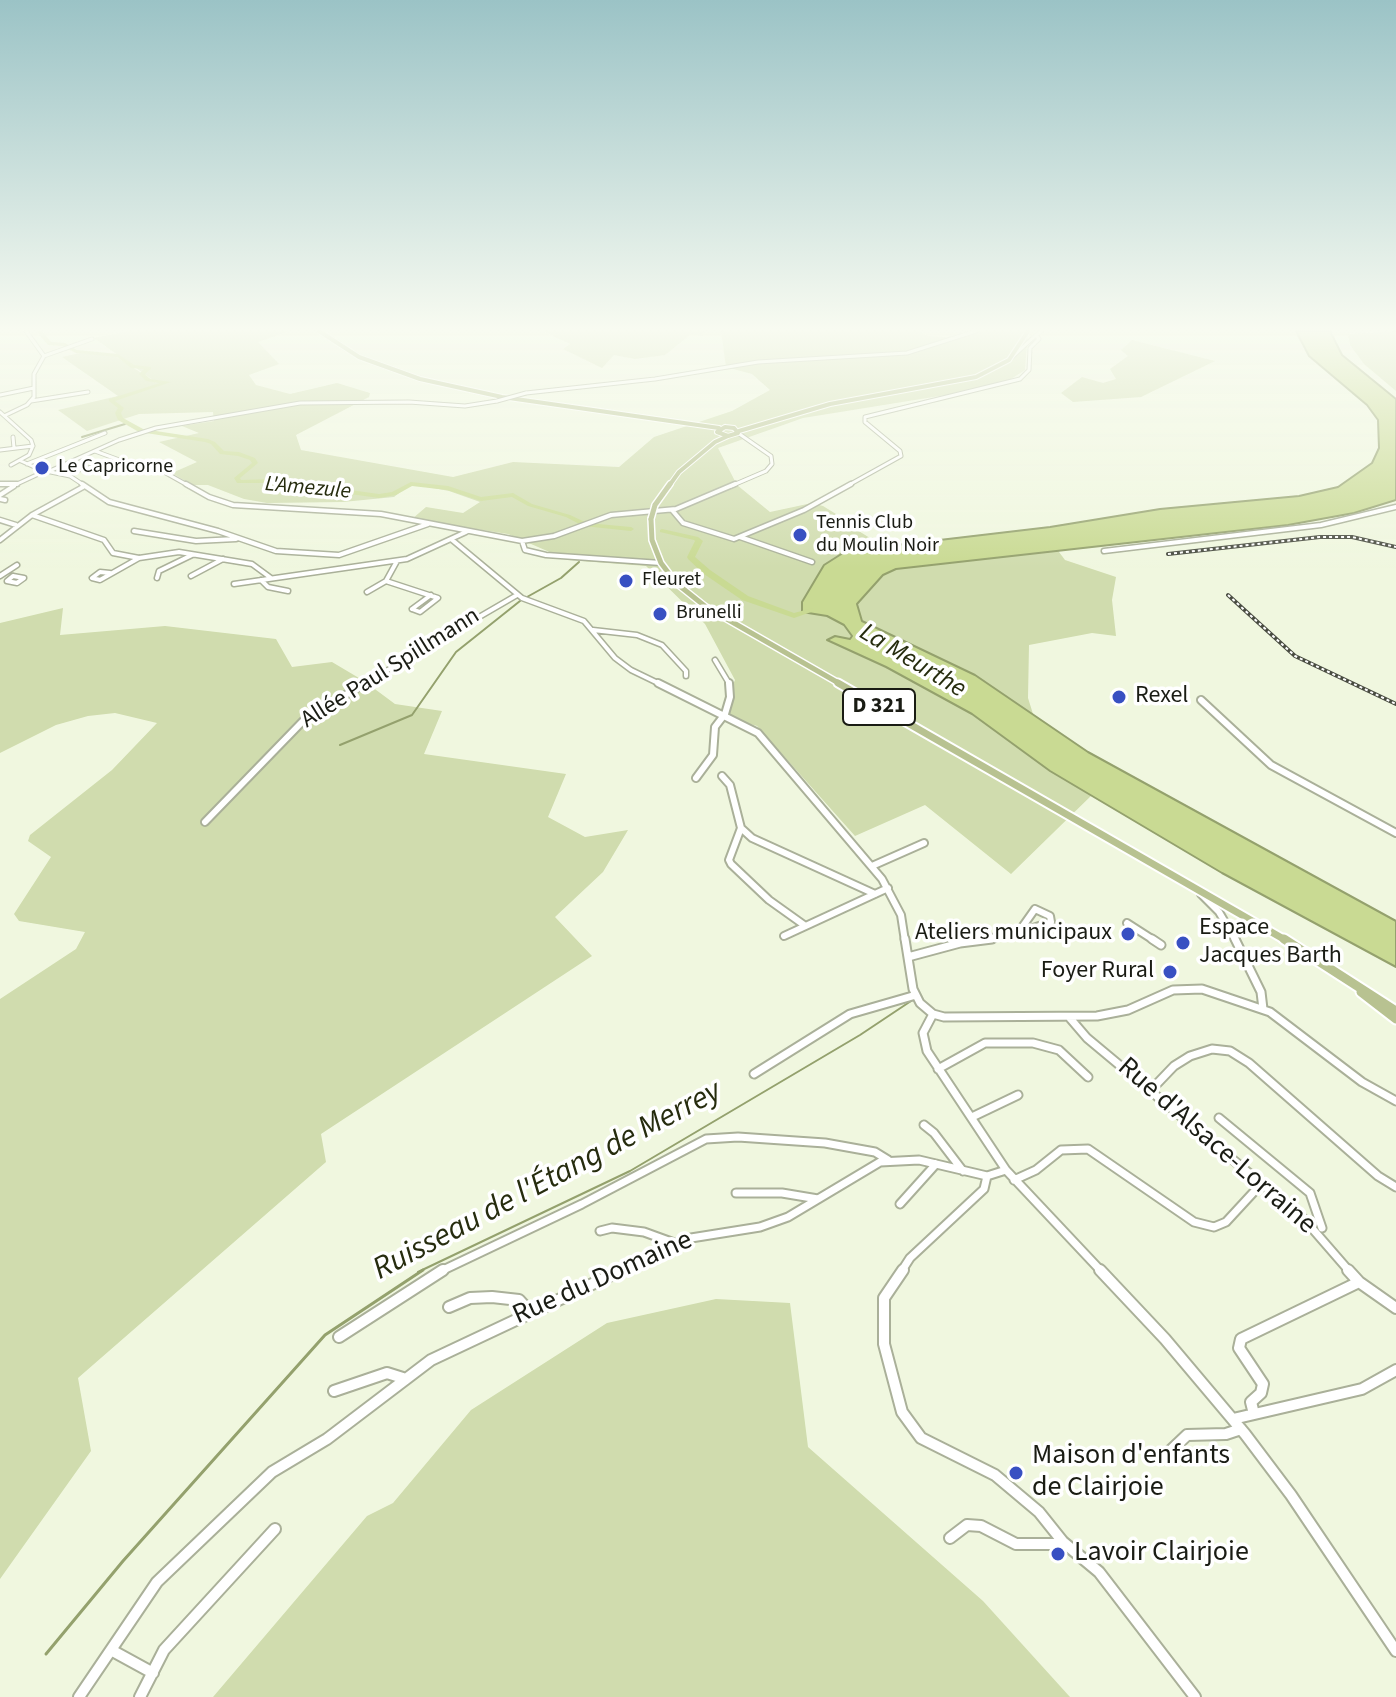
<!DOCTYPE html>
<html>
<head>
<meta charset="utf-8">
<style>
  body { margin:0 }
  canvas { display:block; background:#f0f7df }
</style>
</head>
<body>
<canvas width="1396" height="1697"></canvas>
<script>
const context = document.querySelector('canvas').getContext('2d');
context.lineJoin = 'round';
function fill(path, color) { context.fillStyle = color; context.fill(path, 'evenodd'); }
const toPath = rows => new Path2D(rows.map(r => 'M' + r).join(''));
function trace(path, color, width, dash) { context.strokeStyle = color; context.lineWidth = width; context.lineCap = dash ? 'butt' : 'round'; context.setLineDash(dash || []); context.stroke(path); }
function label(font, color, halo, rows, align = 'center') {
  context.font = font + ' "Source Sans 3",sans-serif'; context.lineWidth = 7; context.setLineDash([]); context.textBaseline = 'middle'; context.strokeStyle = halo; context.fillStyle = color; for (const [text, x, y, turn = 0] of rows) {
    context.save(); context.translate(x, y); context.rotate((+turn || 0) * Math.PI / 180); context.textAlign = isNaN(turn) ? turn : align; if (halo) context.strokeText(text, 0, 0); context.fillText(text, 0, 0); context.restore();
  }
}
const green = toPath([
  [127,331,289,331,258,342,279,364,249,375,256,385,290,394,337,383,370,393,369,397,296,435,301,450,453,477,513,462,619,467,654,437,732,411,770,390,752,374,726,367,721,331,920,331,927,336,957,338,975,331,1028,331,1025,370,1008,381,983,389,803,418,718,448,737,485,770,512,812,503,823,506,836,514,833,516,843,518,841,520,886,548,1050,540,1065,560,1116,577,1112,600,1116,636,1092,633,1029,645,1028,698,1044,749,1094,793,1011,874,925,805,855,836,757,726,719,715,735,680,705,624,646,566,568,560,508,534,412,519,426,507,463,513,480,502,449,491,417,485,408,486,394,497,343,502,267,503,244,499,208,485,192,485,172,473,197,462,159,442,199,433,182,426,214,421,213,412,139,414,87,431,58,410,118,396,62,357,80,353,115,356,157,383,94,338],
  [543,331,704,331,703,336,690,335,665,355,635,359,614,355,602,368,563,349,570,344],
  [1396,331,1396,391,1364,364,1350,345,1348,334],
  [1132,340,1215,361,1141,397,1073,402,1061,393,1082,377,1103,383,1116,379,1110,369,1128,356,1121,350],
  [63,608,60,635,165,626,276,639,292,667,332,662,364,681,395,704,442,711,424,754,566,774,548,817,585,837,628,830,603,872,555,917,592,956,321,1134,326,1162,78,1378,91,1451,0,1579,0,999,76,949,85,932,19,921,14,914,51,857,28,841,30,835,112,770,157,723,115,713,88,716,56,725,0,753,0,623],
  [716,1299,790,1303,808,1447,983,1601,1070,1697,213,1697,367,1516,393,1503,471,1410,607,1323]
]);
const water = toPath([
  [1296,331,1330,331,1342,355,1396,399,1396,500,1354,513,1288,525,896,569,883,575,857,604,862,621,975,675,1088,752,1396,921,1396,967,1222,873,1050,771,972,714,886,667,827,640,835,636,850,639,852,636,844,625,827,616,802,612,802,602,824,565,846,551,1050,527,1160,509,1299,496,1338,487,1372,463,1379,448,1378,420,1367,405,1309,356,1296,331]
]);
const streamFar1 = toPath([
  [82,437,125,424],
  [527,597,561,578,579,562],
  [340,745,412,715,456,652,520,601],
  [418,1272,630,1171,860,1035,911,1001]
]);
const stream = toPath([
  [46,1654,123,1561,325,1335,423,1270]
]);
const river = toPath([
  [36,331,42,331,51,342,65,343,77,350,118,354,134,365,151,367,151,369,145,374,150,379,171,382,115,401,124,408,121,413,123,418,143,429,208,439,215,442,224,451,239,452,255,458,258,463,240,478,241,480,270,479,379,494,392,492,411,482,448,486,481,497,513,493,532,504,570,515,587,523,631,527,634,529,631,531,583,526,566,517,528,506,512,497,481,501,447,490,412,486,396,495,379,498,270,483,237,483,234,478,252,463,250,460,238,456,220,454,211,444,205,442,139,432,118,420,115,413,118,408,109,401,109,399,160,383,146,381,139,374,144,369,131,368,117,357,76,353,62,346,48,345,36,331],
  [662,529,698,537,703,541,695,557,710,570,748,596,794,613,813,608,817,610,794,618,742,600,704,574,688,559,687,557,695,541,694,540,660,532,660,530,662,529]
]);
const minorFar4 = toPath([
  [44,356,92,339],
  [1009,360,1035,336],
  [526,393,655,379,758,362,907,353,976,331],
  [0,395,34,388],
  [31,401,88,392],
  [0,412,31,440,33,446],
  [6,415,27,405,34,397,34,374,44,356,26,331],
  [13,437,14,448],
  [0,450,33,446],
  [95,451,122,461,157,468,189,486],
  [21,461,41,470,70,476,85,486],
  [27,464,105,433],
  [11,465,29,455,33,446],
  [52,470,119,440,156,428,300,403,409,402,465,406,497,401],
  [64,473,122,461],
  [0,484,17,484,45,471],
  [731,486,766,471,772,464,771,456,738,433],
  [847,486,901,456,900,451,865,422,865,417,1020,379,1029,370,1030,348,1039,339,1036,335,1042,331]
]);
const minorFar3 = toPath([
  [0,484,17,484],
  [82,484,109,502,218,531,276,551,339,555,428,524],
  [186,484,209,497,233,505,381,514,522,541,554,536,611,515,676,509,735,484],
  [0,495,14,486],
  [0,499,5,500],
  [672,510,683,523,734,539,804,510,851,484],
  [32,515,104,540,113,553,139,558,179,552,252,564,271,578],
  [0,520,16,525],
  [134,531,196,541,236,539],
  [740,537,812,562],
  [451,539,522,598,584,621,615,658,631,670,662,685],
  [0,540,32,515,83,487],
  [522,541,525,550,546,555,661,563],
  [1104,551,1321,525,1396,507],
  [397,561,386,581,438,598,420,612,412,609],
  [110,573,100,572,92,578,100,580,139,558],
  [0,576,17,565],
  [13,576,24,578,17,583,7,581,13,576],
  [191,576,223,559],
  [157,578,159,571,192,555],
  [261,580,268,587,288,591],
  [234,584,407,559,466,532],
  [367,592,386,581],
  [412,609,431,595],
  [593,630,637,635,662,645,686,671,686,676],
  [715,660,730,685],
  [362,685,517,595]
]);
const minorFar2 = toPath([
  [658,683,758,733,882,879,901,915,905,941],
  [1201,700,1271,765,1396,833],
  [722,776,730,785,741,828,752,838,875,894],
  [696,778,713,755,715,727,725,714,730,697,729,683],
  [205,822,303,721,365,683],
  [741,828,729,860,731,864,769,900,804,925],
  [872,866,924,843],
  [1201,894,1219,912,1236,941],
  [1035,909,1050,916,1051,922,1018,933,1035,909],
  [1127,923,1155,941],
  [784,936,888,888],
  [976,941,1018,933]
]);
const minorFar1 = toPath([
  [905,939,913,989,920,1003,933,1014,944,1017,1097,1016,1128,1010,1173,990,1202,989,1270,1012,1362,1082,1396,1101],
  [1152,939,1161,945],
  [1235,939,1261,992,1263,1009],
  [908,957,960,943,992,939],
  [933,1014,923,1033,927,1051,1006,1170,1102,1272],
  [1069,1017,1087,1038,1304,1219,1350,1272],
  [938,1069,985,1043,1033,1043,1059,1050,1088,1077],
  [754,1074,850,1014,916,995],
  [1151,1090,1174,1066,1190,1056,1212,1049,1230,1051,1249,1063,1378,1176,1396,1187],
  [972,1117,1018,1095],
  [1219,1118,1310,1193,1322,1228],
  [924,1125,934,1133,963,1171],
  [1014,1180,1036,1170,1061,1150,1088,1149,1194,1222,1214,1227,1226,1222,1262,1183],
  [736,1193,782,1193,818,1199],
  [900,1204,936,1164],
  [600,1231,612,1228,644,1232,677,1244],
  [439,1272,582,1204,706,1139,738,1137,825,1143,875,1152,888,1160],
  [618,1272,691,1238,760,1227,788,1217,880,1162,919,1160,987,1176,1006,1170],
  [901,1272,910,1258,984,1189,987,1176]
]);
const minor = toPath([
  [903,1270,884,1298,884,1344,902,1412,921,1438,995,1475,1039,1512,1063,1542,1099,1572,1195,1697],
  [1100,1270,1165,1339,1245,1434,1291,1495,1396,1651],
  [1348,1270,1359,1282],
  [449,1307,470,1298,492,1297,519,1300,530,1312],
  [339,1337,443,1270],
  [334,1391,387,1373,406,1379],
  [1254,1414,1251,1402,1261,1393,1263,1384,1239,1348,1241,1339,1359,1282,1396,1308],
  [1233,1419,1362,1389,1396,1370],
  [1167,1454,1187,1435,1226,1434,1241,1429],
  [950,1538,967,1525,981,1526,1016,1544,1065,1544],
  [111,1650,153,1673],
  [79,1697,157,1582,272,1472,327,1439,431,1360,622,1270],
  [140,1697,164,1650,275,1529]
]);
const majorFar3 = toPath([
  [319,331,359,357,420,379,502,397,719,428],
  [725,427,734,428,738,433,728,436,717,432,725,427],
  [739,431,830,404,976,377,1009,360,1028,331],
  [669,486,679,472,715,442,728,436]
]);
const majorFar2 = toPath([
  [655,505,670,484],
  [651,519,652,540,661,563,676,583,706,607,842,685]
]);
const majorFar1 = toPath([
  [838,683,1287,941]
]);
const major = toPath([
  [1284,939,1396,1011],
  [1361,992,1396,1019]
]);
const rail = toPath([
  [1168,554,1320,537,1352,537,1396,547],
  [1228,595,1295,656,1396,704]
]);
const minorBridge = toPath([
  [497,401,526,393]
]);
const majorBridge = toPath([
  [651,519,655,505]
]);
const markers = [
  [42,468,8,"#3850c2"],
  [800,535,8,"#3850c2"],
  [626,581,8,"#3850c2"],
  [660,614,8,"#3850c2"],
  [1119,697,8,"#3850c2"],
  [1128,934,8,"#3850c2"],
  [1183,943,8,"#3850c2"],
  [1170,972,8,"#3850c2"],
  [1016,1473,8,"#3850c2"],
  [1058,1554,8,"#3850c2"]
];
const farPoinames = [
  ["Le Capricorne",58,468],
  ["Tennis Club",816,524],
  ["du Moulin Noir",816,547],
  ["Fleuret",642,581],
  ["Brunelli",676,614]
];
const farWaternames = [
  ["L'Amezule",308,489,5]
];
const shields = [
  [879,707,72]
];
const shieldNames = [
  ["D 321",879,707]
];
const streetNames = [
  ["Allée Paul Spillmann",391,669,-32]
];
const poiNames = [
  ["Rexel",1135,697],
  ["Espace",1199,929],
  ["Jacques Barth",1199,957],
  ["Ateliers municipaux",1112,934,"right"],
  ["Foyer Rural",1154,972,"right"]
];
const waterNames = [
  ["La Meurthe",912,662,31]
];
const nearStreetnames = [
  ["Rue d'Alsace-Lorraine",1216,1147,41],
  ["Rue du Domaine",603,1279,-24]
];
const nearPoinames = [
  ["Maison d'enfants",1032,1457],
  ["de Clairjoie",1032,1489],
  ["Lavoir Clairjoie",1074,1554]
];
const nearWaternames = [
  ["Ruisseau de l'Étang de Merrey",548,1182,-28]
];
fill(green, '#d0dcae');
fill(water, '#c9da93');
trace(water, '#94a16d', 2);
trace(streamFar1, '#94a16d', 2);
trace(stream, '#94a16d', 3);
fill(river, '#c9da93');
trace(minorFar4, '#aab099', 5);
trace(minorFar3, '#aab099', 7);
trace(minorFar2, '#aab099', 10);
trace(minorFar1, '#aab099', 11);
trace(minor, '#aab099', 14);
trace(majorFar3, '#fff', 6);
trace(majorFar2, '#fff', 8);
trace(majorFar1, '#fff', 11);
trace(major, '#fff', 13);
trace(minorFar4, '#fff', 3);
trace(minorFar3, '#fff', 4);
trace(minorFar2, '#fff', 6);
trace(minorFar1, '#fff', 7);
trace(minor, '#fff', 10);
trace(majorFar3, '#b8c291', 4);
trace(majorFar2, '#b8c291', 5);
trace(majorFar1, '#b8c291', 7);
trace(major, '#b8c291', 9);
trace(rail, '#494c41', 4);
trace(rail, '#fff', 2, [3]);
trace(minorBridge, '#aab099', 5, []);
trace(majorBridge, '#fff', 8, []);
trace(minorBridge, '#fff', 3);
trace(majorBridge, '#b8c291', 5);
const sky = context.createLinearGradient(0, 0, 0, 568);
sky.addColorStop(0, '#9bc3c6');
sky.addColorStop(0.58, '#f8fbf1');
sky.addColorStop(1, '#f8fbf100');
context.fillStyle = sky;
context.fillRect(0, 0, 1396, 568);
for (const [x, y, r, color] of markers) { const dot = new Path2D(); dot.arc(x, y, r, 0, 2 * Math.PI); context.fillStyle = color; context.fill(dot); trace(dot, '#fff', 3); }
label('20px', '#1a1c14', '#fff', farPoinames, 'left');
label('italic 22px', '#262c0e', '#fff', farWaternames);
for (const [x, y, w] of shields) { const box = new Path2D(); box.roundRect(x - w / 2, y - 18, w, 36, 6); context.fillStyle = '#fff'; context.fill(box); trace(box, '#1a1c14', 2); }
label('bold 22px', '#1a1c14', null, shieldNames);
label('24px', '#1a1c14', '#fff', streetNames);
label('24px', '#1a1c14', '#fff', poiNames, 'left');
label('italic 26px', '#262c0e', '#fff', waterNames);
label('28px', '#1a1c14', '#fff', nearStreetnames);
label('28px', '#1a1c14', '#fff', nearPoinames, 'left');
label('italic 32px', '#262c0e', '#fff', nearWaternames);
</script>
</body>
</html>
